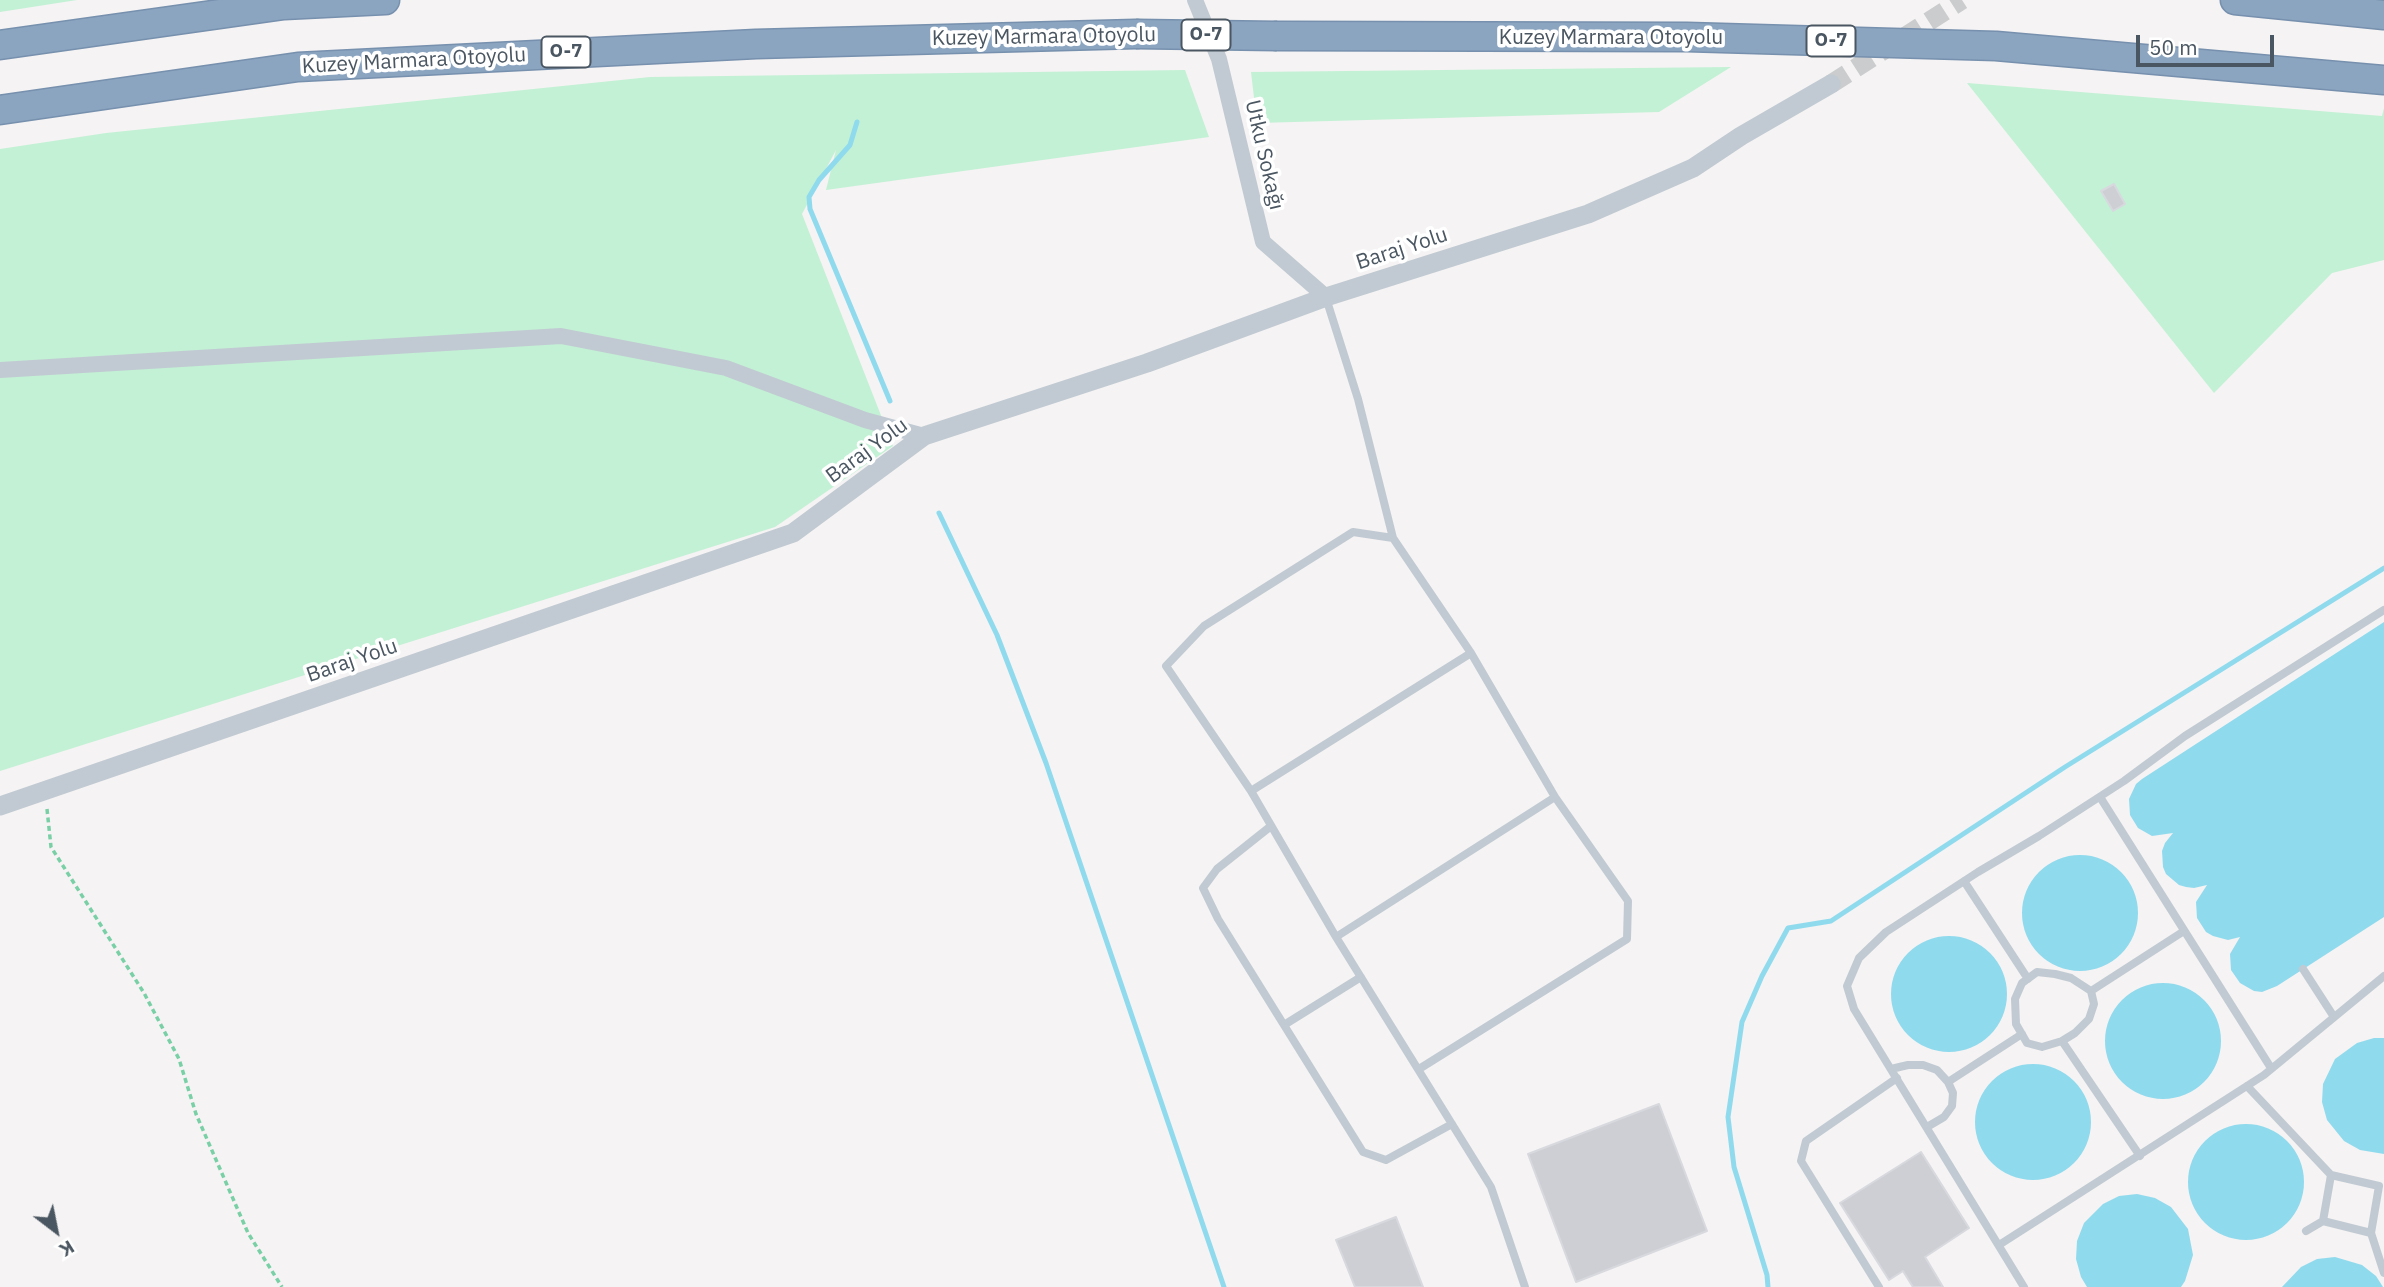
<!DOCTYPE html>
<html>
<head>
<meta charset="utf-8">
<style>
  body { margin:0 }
  #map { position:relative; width:2384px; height:1287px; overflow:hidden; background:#f5f3f3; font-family:"IBM Plex Sans",sans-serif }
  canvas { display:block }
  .north { position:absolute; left:21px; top:1196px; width:70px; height:70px; -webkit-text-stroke:5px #fff; paint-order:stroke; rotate:148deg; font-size:19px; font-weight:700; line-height:28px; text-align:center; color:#4a5661 }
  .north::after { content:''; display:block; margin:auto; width:24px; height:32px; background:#4a5661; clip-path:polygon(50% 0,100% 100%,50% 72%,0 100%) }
  .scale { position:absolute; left:2136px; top:35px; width:138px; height:32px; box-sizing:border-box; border:4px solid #4a5661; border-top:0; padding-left:9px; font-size:21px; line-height:24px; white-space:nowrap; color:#4a5661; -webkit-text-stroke:5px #fff; paint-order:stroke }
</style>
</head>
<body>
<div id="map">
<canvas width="2384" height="1287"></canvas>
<div class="north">K</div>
<div class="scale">50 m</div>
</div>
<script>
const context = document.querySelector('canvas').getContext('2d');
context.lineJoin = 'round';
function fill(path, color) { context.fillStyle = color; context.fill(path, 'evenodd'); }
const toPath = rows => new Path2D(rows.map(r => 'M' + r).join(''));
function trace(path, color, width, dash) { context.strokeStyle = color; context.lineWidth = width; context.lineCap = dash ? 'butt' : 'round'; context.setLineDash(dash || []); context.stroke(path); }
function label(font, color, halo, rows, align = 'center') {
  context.font = font + ' "IBM Plex Sans",sans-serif'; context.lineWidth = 7; context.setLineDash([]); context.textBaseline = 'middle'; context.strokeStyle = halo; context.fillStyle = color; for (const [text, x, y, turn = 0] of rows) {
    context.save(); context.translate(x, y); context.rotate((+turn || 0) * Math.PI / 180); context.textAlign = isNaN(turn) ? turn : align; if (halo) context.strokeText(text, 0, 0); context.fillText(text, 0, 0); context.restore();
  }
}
const green = toPath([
  [0,0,77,0,0,12],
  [1731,67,1659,112,1257,123,1251,72],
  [1185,70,1209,137,826,190,836,150,802,214,893,446,775,527,0,771,0,149,106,133,650,77],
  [1967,83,2382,116,2384,108,2384,260,2332,273,2214,393]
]);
const water = toPath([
  [2384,622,2384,917,2277,986,2262,992,2254,991,2240,983,2231,970,2230,954,2240,937,2228,940,2213,936,2206,932,2197,918,2196,902,2207,885,2194,888,2186,887,2179,885,2166,874,2163,867,2162,851,2165,843,2173,833,2152,836,2138,828,2130,815,2129,799,2136,784,2142,779],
  '2022 913a58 58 0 1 1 116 0a58 58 0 1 1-116 0Z',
  '1891 994a58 58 0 1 1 116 0a58 58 0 1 1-116 0Z',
  '2105 1041a58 58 0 1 1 116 0a58 58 0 1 1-116 0Z',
  [2374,1038,2384,1038,2384,1154,2360,1150,2344,1141,2327,1120,2322,1102,2323,1084,2335,1059,2357,1043],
  '1975 1122a58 58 0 1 1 116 0a58 58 0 1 1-116 0Z',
  '2188 1182a58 58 0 1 1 116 0a58 58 0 1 1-116 0Z',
  [2137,1194,2155,1198,2171,1207,2188,1229,2193,1255,2185,1281,2181,1287,2087,1287,2081,1277,2076,1259,2077,1241,2084,1223,2103,1204,2119,1196],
  [2335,1257,2362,1265,2376,1276,2383,1287,2282,1287,2301,1267,2317,1259]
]);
const stream = toPath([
  [857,122,850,145,819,180,809,197,810,209,890,401],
  [939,513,997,635,1046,763,1224,1287],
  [1768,1287,1767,1275,1734,1167,1728,1117,1742,1022,1762,976,1788,928,1831,921,2065,767,2384,568]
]);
const building = toPath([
  [2114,184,2125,204,2113,211,2101,191,2114,184],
  [1659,1104,1707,1231,1576,1282,1528,1154,1659,1104],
  [1921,1152,1969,1228,1925,1257,1943,1287,1913,1287,1903,1271,1889,1280,1840,1203,1921,1152],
  [1396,1217,1423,1287,1355,1287,1336,1240,1396,1217]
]);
const tertiaryTunnel = toPath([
  [1831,84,1962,0]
]);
const path = toPath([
  [47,809,51,847,144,993,179,1059,196,1114,248,1233,282,1287]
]);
const service = toPath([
  [1326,298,1358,399,1393,538],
  [1251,791,1166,666,1204,626,1353,532,1393,538,1471,653],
  [2100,797,2271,1068],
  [1271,826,1217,869,1203,888,1218,919,1363,1152,1386,1160,1452,1124],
  [1964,881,2028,979],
  [1336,937,1251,791,1471,653,1555,797],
  [2303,969,2334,1017],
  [2091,991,2071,978,2055,974,2037,972,2022,983,2015,999,2016,1024,2027,1043,2042,1047,2062,1041,2075,1033,2089,1019,2094,1004,2091,991,2184,931],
  [1284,1025,1361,977],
  [2062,1041,2140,1156],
  [1419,1069,1627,939,1628,901,1555,797,1336,937,1491,1187,1525,1287],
  [1891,1069,1908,1065,1923,1065,1937,1070,1948,1082],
  [2247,1086,2331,1175,2379,1186,2371,1233,2323,1221,2331,1175],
  [1927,1127,1944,1117,1952,1106,1953,1093,1948,1082,2022,1034],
  [2306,1231,2323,1221],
  [2371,1233,2384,1273],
  [1999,1245,2264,1075,2384,976],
  [1879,1287,1801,1161,1806,1141,1897,1078],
  [2024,1287,1854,1009,1847,986,1859,958,1886,932,1978,872,2039,836,2124,781,2185,736,2384,610]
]);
const minor = toPath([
  [1195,0,1219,59,1263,242,1326,297],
  [0,370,561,336,726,368,865,420,924,436]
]);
const tertiary = toPath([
  [0,806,793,533,924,436,1147,363,1326,297,1588,214,1693,168,1741,136,1831,84]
]);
const motorway = toPath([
  [2235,0,2384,15],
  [1277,36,1687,37,1996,46,2384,80],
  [0,45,284,5,385,0],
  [0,110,298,67,756,44,1136,34]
]);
const motorwayBridge = toPath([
  [1136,34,1277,36]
]);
const shields = [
  [1206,35,49],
  [1831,41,49],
  [566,52,49]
];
const shieldNames = [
  ["O-7",1206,35],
  ["O-7",1831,41],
  ["O-7",566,52]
];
const streetNames = [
  ["Kuzey Marmara Otoyolu",1044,37,-1],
  ["Kuzey Marmara Otoyolu",1611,38],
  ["Kuzey Marmara Otoyolu",414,61,-3],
  ["Utku Sokağı",1264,155,77],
  ["Baraj Yolu",1402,249,-18],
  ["Baraj Yolu",867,451,-36],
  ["Baraj Yolu",352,661,-19]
];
fill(green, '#c3f1d5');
fill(water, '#90daee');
trace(stream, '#90daee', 5);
fill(building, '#cdcfd5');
trace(building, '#d7d9de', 2);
trace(tertiaryTunnel, '#caccce', 19, [19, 10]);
trace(motorway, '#7690ad', 31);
trace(path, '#7ad0a6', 3.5, [5, 3.5]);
trace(service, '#c1cad2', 8);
trace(minor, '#c1cad2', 16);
trace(tertiary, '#c1cad2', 19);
trace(motorway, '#8ba5c1', 28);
trace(motorwayBridge, '#7690ad', 31, []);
trace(motorwayBridge, '#8ba5c1', 28);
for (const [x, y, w] of shields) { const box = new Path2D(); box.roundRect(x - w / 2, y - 15.5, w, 31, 5); context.fillStyle = '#fff'; context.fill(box); trace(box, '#4a5661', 2); }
label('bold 19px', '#4a5661', null, shieldNames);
label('21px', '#4a5661', '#fff', streetNames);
</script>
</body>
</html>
